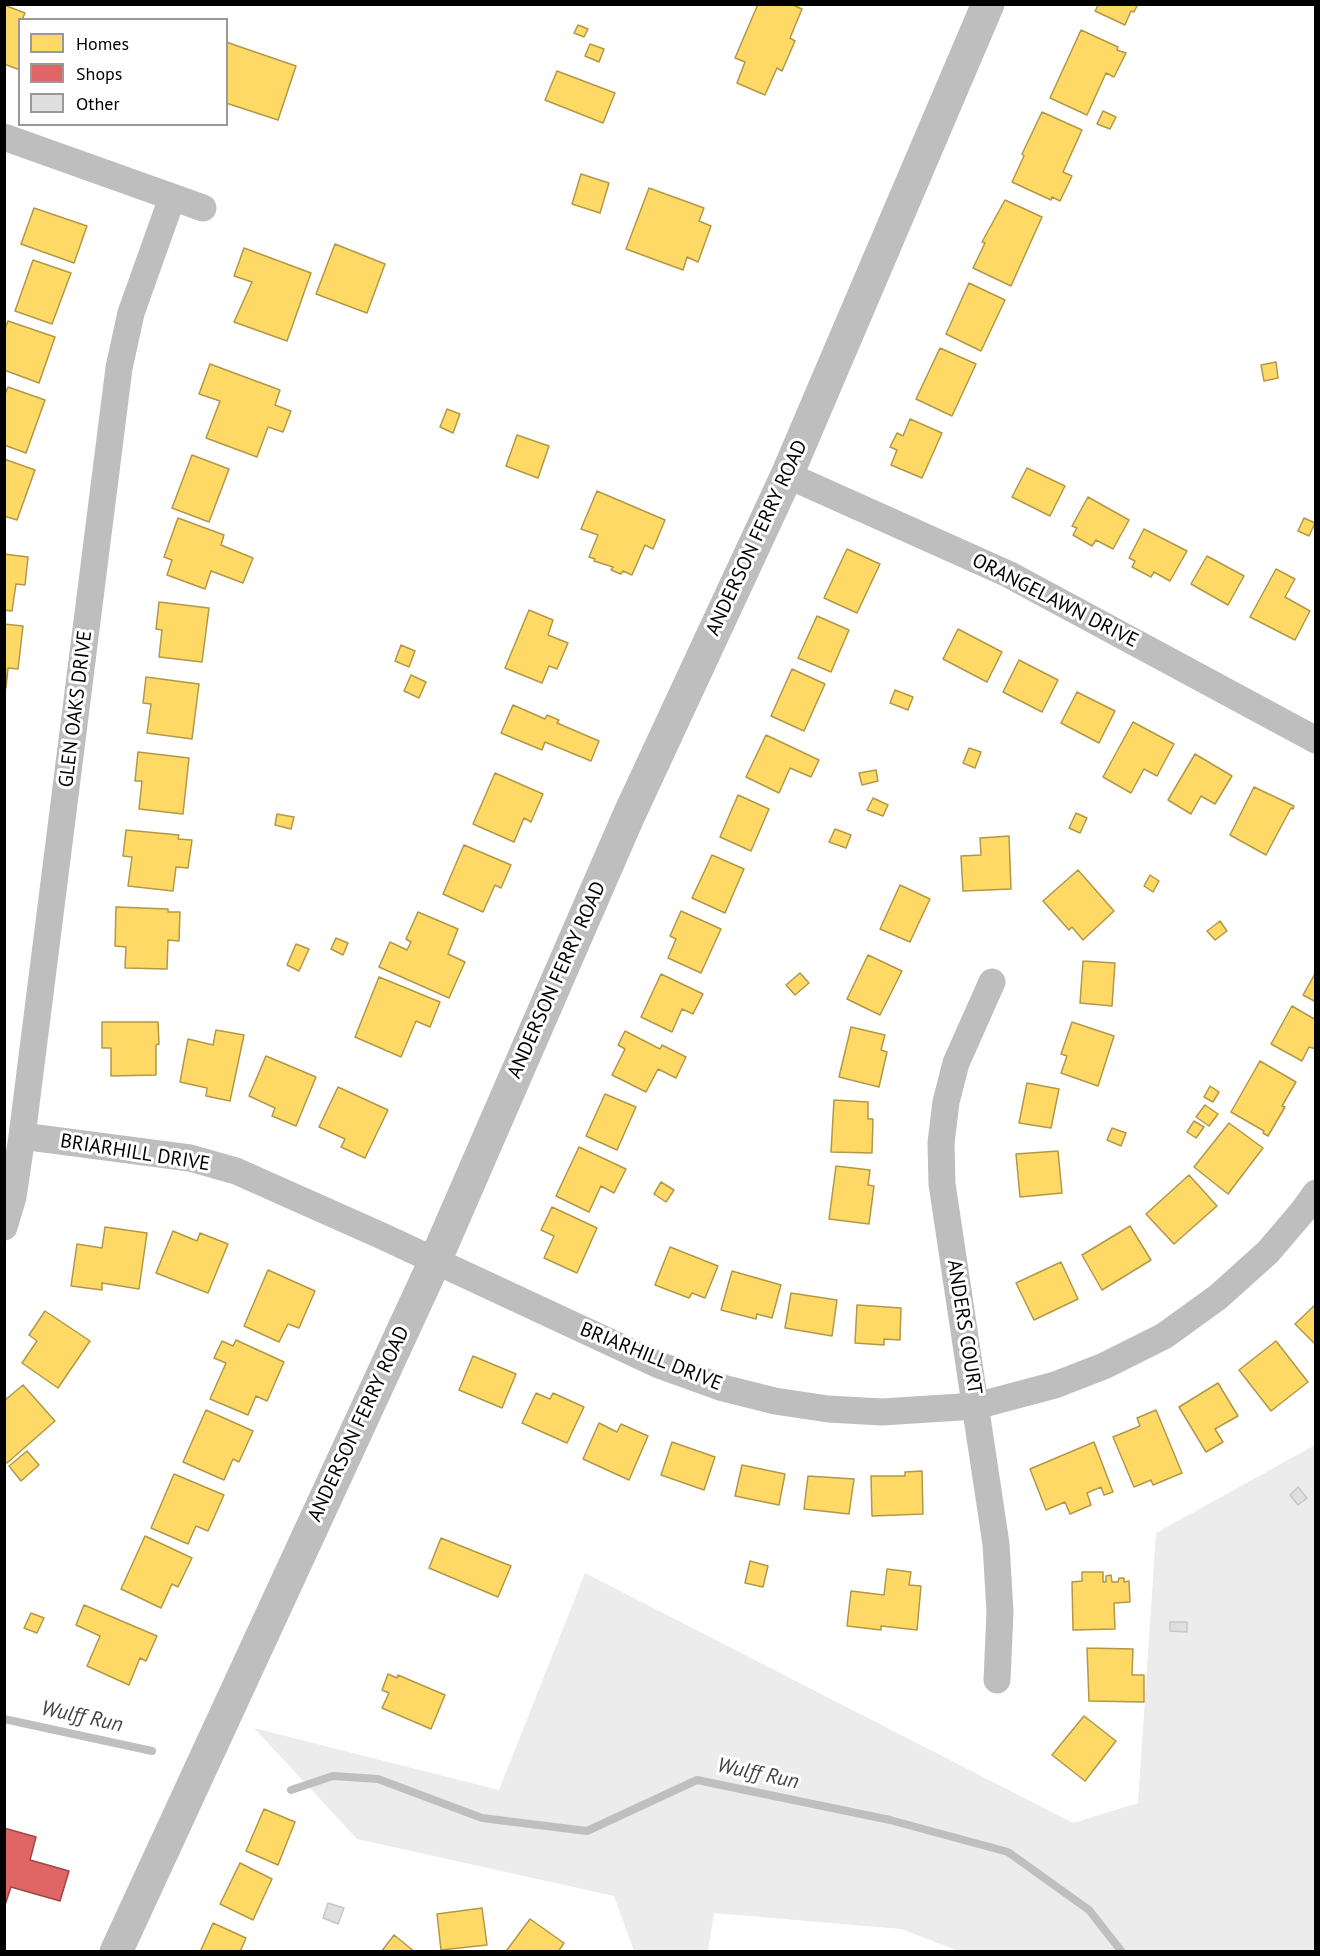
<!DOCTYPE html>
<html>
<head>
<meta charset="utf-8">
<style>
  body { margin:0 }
  #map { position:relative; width:1320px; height:1956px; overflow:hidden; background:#fff; font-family:"PT Sans",sans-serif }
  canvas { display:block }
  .frame { position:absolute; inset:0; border:6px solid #000; pointer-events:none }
  .legend { position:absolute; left:18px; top:18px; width:210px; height:108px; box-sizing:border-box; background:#fff; border:2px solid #999; margin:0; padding:8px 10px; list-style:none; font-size:18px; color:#000 }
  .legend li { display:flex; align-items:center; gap:12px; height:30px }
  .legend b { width:30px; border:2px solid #999 }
</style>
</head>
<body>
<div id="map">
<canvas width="1320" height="1956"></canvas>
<div class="frame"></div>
<ul class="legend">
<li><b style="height:16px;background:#ffd966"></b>Homes</li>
<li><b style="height:16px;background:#e06666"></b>Shops</li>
<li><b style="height:16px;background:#dfdfdf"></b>Other</li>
</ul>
</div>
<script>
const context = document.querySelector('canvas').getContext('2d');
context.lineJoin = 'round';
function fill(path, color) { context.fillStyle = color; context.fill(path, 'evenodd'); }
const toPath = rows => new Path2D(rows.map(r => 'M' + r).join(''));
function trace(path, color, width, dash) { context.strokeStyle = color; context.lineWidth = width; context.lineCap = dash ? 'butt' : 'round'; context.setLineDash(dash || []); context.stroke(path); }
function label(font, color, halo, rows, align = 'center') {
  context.font = font + ' "PT Sans",sans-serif'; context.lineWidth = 6; context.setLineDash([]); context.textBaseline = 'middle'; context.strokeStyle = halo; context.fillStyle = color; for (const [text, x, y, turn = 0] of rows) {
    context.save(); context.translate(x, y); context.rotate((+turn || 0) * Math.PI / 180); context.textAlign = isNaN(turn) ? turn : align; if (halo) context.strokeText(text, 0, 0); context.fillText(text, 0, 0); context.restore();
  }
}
const green = toPath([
  [1315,1445,1315,1951,959,1951,901,1929,714,1913,708,1951,634,1951,614,1896,357,1839,254,1728,499,1790,585,1573,1073,1823,1138,1803,1156,1533]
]);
const homes = toPath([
  [758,4,791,4,802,9,790,38,795,41,782,71,777,68,765,95,737,83,745,62,735,58,758,4],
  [1099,4,1138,4,1134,12,1131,11,1125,25,1095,11,1099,4],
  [4,5,25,13,22,20,20,20,19,29,20,70,4,64,4,5],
  [578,25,588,29,584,37,574,33,578,25],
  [1081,30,1118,47,1117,50,1126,53,1114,77,1106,73,1087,115,1050,98,1081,30],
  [226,42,296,66,278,120,226,103,226,42],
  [590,44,604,49,599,62,585,56,590,44],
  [557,71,615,93,603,123,545,100,557,71],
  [1103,111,1116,117,1110,129,1097,124,1103,111],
  [1042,112,1082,130,1063,172,1072,176,1060,201,1052,197,1051,200,1012,182,1024,156,1022,154,1042,112],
  [581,174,609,183,600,213,572,204,581,174],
  [649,188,704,208,699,221,711,226,698,262,687,257,683,270,626,249,649,188],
  [1005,200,1042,217,1011,286,973,268,985,243,982,242,1005,200],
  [34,208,87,226,74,263,21,244,34,208],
  [335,244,385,264,367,313,316,294,335,244],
  [244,248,311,273,287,341,234,322,252,282,234,276,244,248],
  [33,260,71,273,52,324,15,311,33,260],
  [969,283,1005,300,981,351,946,334,969,283],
  [8,321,55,337,39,383,4,370,4,331,8,321],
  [940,348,976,364,952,416,916,399,940,348],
  [1276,362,1278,378,1264,381,1261,365,1276,362],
  [210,364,280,390,275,405,291,411,283,432,268,427,257,457,206,438,220,401,199,394,210,364],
  [8,387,45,400,26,453,4,445,4,397,8,387],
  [447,409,460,414,453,433,440,427,447,409],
  [910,419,942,433,922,478,891,465,897,450,890,447,897,433,903,436,910,419],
  [517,435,549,446,538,478,506,466,517,435],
  [192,455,229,469,209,522,172,508,192,455],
  [4,459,35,470,17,520,4,516,4,459],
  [1027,468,1065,486,1050,516,1012,497,1027,468],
  [597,491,665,520,653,549,645,545,632,575,623,571,621,574,611,570,613,567,594,561,595,559,589,557,598,535,581,529,597,491],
  [1088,497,1129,520,1113,549,1096,540,1092,546,1073,535,1077,528,1072,526,1088,497],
  [178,518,224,535,221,545,253,558,243,583,211,571,205,589,167,575,172,560,164,557,178,518],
  [1304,518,1315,523,1309,536,1298,531,1304,518],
  [1144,529,1187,551,1170,581,1154,572,1151,577,1132,567,1135,561,1129,558,1144,529],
  [847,549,880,564,857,613,824,598,847,549],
  [4,554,28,557,25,585,16,584,12,611,4,610,4,554],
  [1207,556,1244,576,1228,605,1191,584,1207,556],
  [1276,569,1295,579,1285,597,1310,611,1295,640,1250,617,1276,569],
  [159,602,209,608,202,662,159,657,162,630,156,629,159,602],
  [529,610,553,620,548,635,568,643,557,669,549,666,542,683,505,668,529,610],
  [817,616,849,630,831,672,798,658,817,616],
  [4,624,23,626,18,669,8,668,6,688,4,624],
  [958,629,1002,652,987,682,943,659,958,629],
  [401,645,415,651,409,667,395,661,401,645],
  [1019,660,1058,680,1042,712,1003,692,1019,660],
  [792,669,825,684,804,731,771,716,792,669],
  [411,675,426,682,419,698,404,691,411,675],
  [146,677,199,684,192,739,147,733,151,704,143,703,146,677],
  [895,690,913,697,908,710,890,703,895,690],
  [1077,692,1115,711,1099,743,1061,723,1077,692],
  [513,705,545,719,547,715,559,720,557,723,599,741,591,761,545,742,542,750,501,733,513,705],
  [1133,722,1174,744,1157,776,1144,769,1131,793,1103,777,1133,722],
  [766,735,819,760,811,777,790,768,779,793,746,777,766,735],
  [969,748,981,752,975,768,963,763,969,748],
  [138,752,189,758,183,814,139,809,142,781,135,781,138,752],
  [1195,754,1232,776,1215,804,1201,796,1191,814,1168,800,1195,754],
  [876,770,878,781,862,785,859,773,876,770],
  [495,773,543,794,531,822,524,818,514,842,473,824,495,773],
  [1254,787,1294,806,1293,809,1291,808,1266,855,1230,835,1254,787],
  [738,795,769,809,751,851,720,837,738,795],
  [873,798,888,805,883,816,867,810,873,798],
  [1076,813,1087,818,1080,833,1069,828,1076,813],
  [277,814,294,817,291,829,275,825,277,814],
  [835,829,851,835,846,848,829,842,835,829],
  [126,830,179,835,178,839,192,840,188,868,176,867,173,891,128,886,132,857,123,856,126,830],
  [1009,836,1011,889,963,891,961,856,981,855,980,838,1009,836],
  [464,845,511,865,501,888,495,885,483,912,443,894,464,845],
  [712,855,744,869,725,913,692,898,712,855],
  [1078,870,1114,911,1083,940,1072,927,1069,930,1043,901,1078,870],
  [1150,875,1159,881,1153,892,1144,886,1150,875],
  [900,885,930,899,910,942,880,929,900,885],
  [116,907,168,909,168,912,180,912,179,941,168,940,167,969,125,968,126,947,115,946,116,907],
  [681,911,721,929,701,973,668,958,676,939,670,936,681,911],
  [418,912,458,929,448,954,465,962,449,998,379,967,390,942,407,950,411,942,406,939,418,912],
  [1220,921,1227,931,1215,940,1207,931,1220,921],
  [336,938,348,943,343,955,331,949,336,938],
  [296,944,309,949,299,971,287,965,296,944],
  [868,955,902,971,880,1015,847,999,868,955],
  [1083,961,1115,963,1112,1006,1080,1003,1083,961],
  [1316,972,1316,1002,1303,995,1316,972],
  [800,973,809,983,795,995,786,985,800,973],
  [661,974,703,994,693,1014,682,1009,672,1032,641,1017,661,974],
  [379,977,440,1002,430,1027,416,1021,401,1057,355,1037,379,977],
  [1292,1006,1316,1020,1316,1049,1309,1047,1302,1061,1271,1044,1292,1006],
  [102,1022,158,1022,159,1044,156,1045,156,1075,111,1076,111,1048,102,1048,102,1022],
  [1072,1022,1114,1036,1098,1086,1061,1073,1067,1056,1061,1054,1072,1022],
  [851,1027,885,1035,881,1050,887,1052,879,1087,839,1077,851,1027],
  [216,1030,244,1035,230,1101,206,1096,207,1088,180,1082,188,1039,213,1045,216,1030],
  [625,1031,660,1049,662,1045,686,1057,676,1078,658,1069,646,1092,612,1075,625,1049,618,1045,625,1031],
  [266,1056,316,1077,296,1126,272,1116,275,1108,249,1096,266,1056],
  [1260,1061,1296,1082,1282,1106,1285,1107,1268,1136,1263,1133,1264,1131,1231,1112,1260,1061],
  [1027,1083,1059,1089,1051,1128,1019,1123,1027,1083],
  [1210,1086,1219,1092,1213,1102,1204,1097,1210,1086],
  [338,1087,388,1110,365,1158,341,1147,345,1139,319,1127,338,1087],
  [605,1094,636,1107,617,1150,586,1136,605,1094],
  [834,1100,868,1102,868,1119,873,1119,872,1153,831,1152,834,1100],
  [1205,1105,1218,1114,1209,1126,1196,1117,1205,1105],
  [1194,1121,1204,1127,1196,1138,1187,1132,1194,1121],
  [1229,1123,1263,1148,1228,1194,1194,1167,1229,1123],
  [1112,1128,1126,1133,1121,1146,1107,1140,1112,1128],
  [579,1147,626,1169,614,1193,601,1186,589,1212,556,1196,579,1147],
  [1058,1151,1062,1193,1020,1197,1016,1154,1058,1151],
  [836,1166,870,1170,868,1185,874,1186,869,1224,829,1219,836,1166],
  [1189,1175,1217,1206,1174,1244,1146,1214,1189,1175],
  [661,1182,674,1190,666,1202,654,1194,661,1182],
  [552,1207,597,1228,577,1273,544,1258,554,1236,541,1230,552,1207],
  [1130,1226,1151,1260,1102,1290,1082,1255,1130,1226],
  [105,1227,147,1233,139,1289,102,1283,102,1290,71,1286,77,1244,102,1248,105,1227],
  [173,1231,197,1241,200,1233,228,1244,208,1293,156,1273,173,1231],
  [670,1247,718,1266,705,1298,692,1293,689,1298,655,1285,670,1247],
  [1061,1262,1078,1299,1034,1320,1016,1283,1061,1262],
  [268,1270,315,1291,299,1328,288,1324,279,1342,244,1326,268,1270],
  [732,1271,781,1285,772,1318,757,1314,756,1319,721,1310,732,1271],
  [791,1293,837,1300,832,1336,785,1328,791,1293],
  [1316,1304,1316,1345,1295,1324,1316,1304],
  [857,1305,901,1308,900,1340,884,1339,884,1345,855,1343,857,1305],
  [45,1311,90,1341,58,1388,22,1363,37,1341,29,1335,45,1311],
  [236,1340,284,1362,267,1401,256,1396,248,1415,210,1399,226,1363,214,1358,222,1341,233,1346,236,1340],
  [1276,1341,1308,1382,1271,1411,1239,1370,1276,1341],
  [473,1356,516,1374,502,1408,459,1390,473,1356],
  [1218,1383,1238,1416,1215,1429,1223,1442,1206,1452,1179,1407,1218,1383],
  [23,1385,55,1421,7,1463,4,1460,4,1401,23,1385],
  [536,1393,550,1399,553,1393,584,1407,567,1443,522,1423,536,1393],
  [206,1410,253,1431,239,1462,233,1459,224,1480,183,1462,206,1410],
  [1156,1410,1182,1473,1153,1485,1151,1480,1134,1487,1113,1437,1140,1426,1137,1418,1156,1410],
  [599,1423,617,1432,621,1424,648,1436,629,1480,583,1459,599,1423],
  [672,1442,715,1457,704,1490,661,1475,672,1442],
  [1094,1442,1113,1492,1104,1495,1101,1487,1087,1493,1091,1505,1070,1514,1065,1502,1046,1510,1030,1469,1094,1442],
  [27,1451,39,1465,21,1481,9,1466,27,1451],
  [742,1465,785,1474,779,1505,735,1496,742,1465],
  [922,1471,923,1514,872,1516,871,1476,905,1476,905,1472,922,1471],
  [174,1474,224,1495,208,1531,196,1526,188,1544,151,1528,174,1474],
  [808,1476,854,1479,849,1514,804,1509,808,1476],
  [145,1536,192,1558,178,1587,172,1584,161,1608,121,1589,145,1536],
  [441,1538,511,1566,498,1597,429,1568,441,1538],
  [750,1561,768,1566,763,1587,745,1583,750,1561],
  [887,1569,911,1572,909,1585,921,1586,917,1630,881,1626,881,1630,847,1626,851,1591,884,1595,887,1569],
  [1082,1572,1103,1572,1103,1582,1106,1582,1106,1576,1111,1575,1112,1582,1118,1582,1119,1578,1124,1578,1124,1582,1129,1581,1130,1602,1114,1603,1115,1629,1073,1630,1072,1582,1082,1581,1082,1572],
  [84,1605,157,1636,146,1661,140,1658,129,1685,87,1666,100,1636,76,1625,84,1605],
  [31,1613,44,1618,37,1633,24,1628,31,1613],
  [1087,1648,1133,1649,1132,1675,1144,1675,1144,1702,1089,1701,1087,1648],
  [388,1674,397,1678,398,1675,445,1695,431,1729,382,1708,389,1693,382,1690,388,1674],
  [1084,1716,1116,1741,1085,1781,1052,1755,1084,1716],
  [264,1809,295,1822,278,1865,246,1851,264,1809],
  [240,1863,272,1879,253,1920,220,1904,240,1863],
  [482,1908,487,1945,441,1950,437,1914,482,1908],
  [530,1919,564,1943,558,1952,510,1952,507,1950,530,1919],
  [213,1923,246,1938,240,1952,200,1952,213,1923],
  [394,1935,415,1952,381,1952,394,1935]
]);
const shops = toPath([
  [4,1828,36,1837,30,1860,69,1871,60,1901,11,1887,4,1908,4,1828]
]);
const stream = toPath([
  [4,1719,152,1751],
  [291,1790,333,1776,378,1779,482,1818,587,1831,697,1780,890,1820,1008,1852,1089,1910,1122,1952]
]);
const building = toPath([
  [1298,1487,1307,1498,1298,1505,1290,1495,1298,1487],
  [1170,1622,1187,1622,1187,1632,1170,1631,1170,1622],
  [328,1903,344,1908,338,1924,323,1918,328,1903]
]);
const minor = toPath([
  [4,137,203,208],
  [787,475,1008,574,1316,740],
  [992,982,956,1063,946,1102,941,1143,942,1184,996,1544,1000,1612,997,1680],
  [22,1136,190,1158,236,1171,382,1236,659,1365,723,1388,775,1401,828,1409,882,1412,976,1406,1055,1385,1104,1366,1164,1336,1218,1297,1268,1252,1303,1211,1316,1193],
  [4,1227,13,1197,22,1136,119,368,131,313,172,198]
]);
const tertiary = toPath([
  [116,1952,435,1261,629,815,787,475,988,4]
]);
const streetNames = [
  ["ANDERSON FERRY ROAD",757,538,-65],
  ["ORANGELAWN DRIVE",1055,601,27],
  ["GLEN OAKS DRIVE",76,709,-83],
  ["ANDERSON FERRY ROAD",557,980,-66],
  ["BRIARHILL DRIVE",135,1153,9],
  ["ANDERS COURT",964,1327,81],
  ["BRIARHILL DRIVE",651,1357,22],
  ["ANDERSON FERRY ROAD",359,1424,-65]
];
const waterNames = [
  ["Wulff Run",82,1717,12],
  ["Wulff Run",758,1774,12]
];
fill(green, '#ececec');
fill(homes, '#ffd966');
trace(homes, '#b29847', 1.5);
fill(shops, '#e06666');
trace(shops, '#9d4747', 1.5);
trace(stream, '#bfbfbf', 8);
fill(building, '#dfdfdf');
trace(building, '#c7c7c7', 1.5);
trace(minor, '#bebebe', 27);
trace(tertiary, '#bebebe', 33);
label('20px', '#000', '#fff', streetNames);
label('italic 21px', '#444', '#fff', waterNames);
</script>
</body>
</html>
